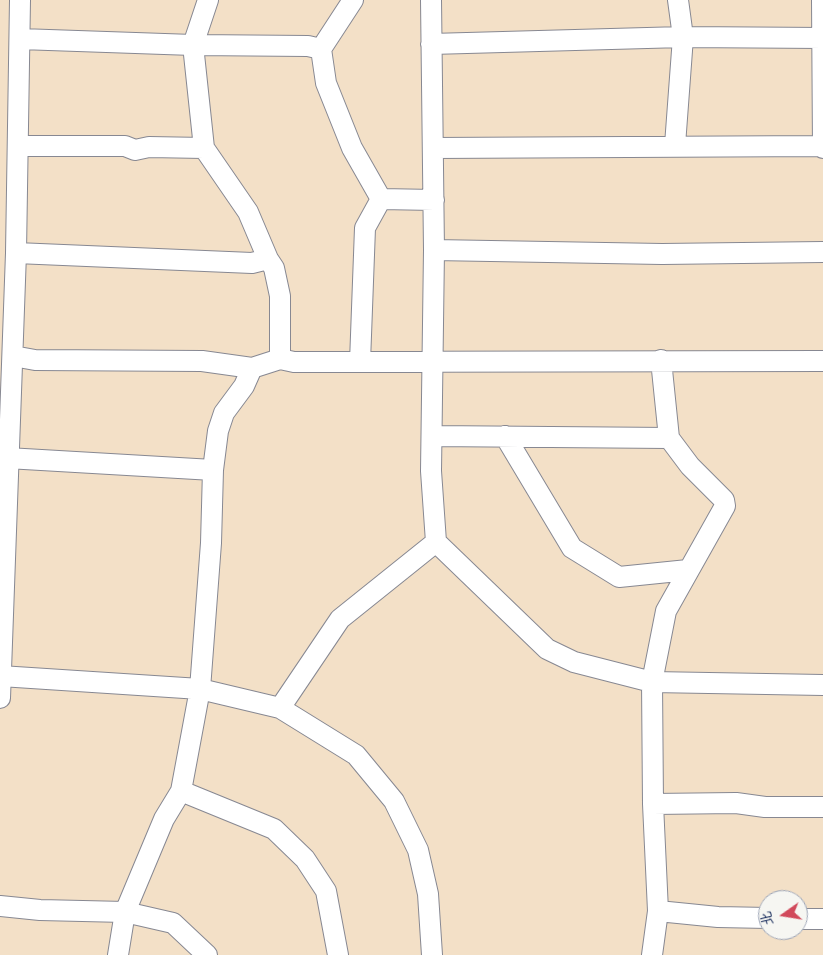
<!DOCTYPE html>
<html>
<head>
<meta charset="utf-8">
<style>
  body { margin:0 }
  #map { position:relative; width:823px; height:955px; overflow:hidden; background:#f3e0c7; font-family:"Gochi Hand","LXGW WenKai TC",sans-serif }
  canvas { display:block }
  .north { position:absolute; left:758px; top:890px; width:50px; height:50px; box-sizing:border-box; background:#f6f6f2; border:1px solid #9ea6b7; border-radius:50%; rotate:257deg; font-size:14px; font-weight:700; line-height:20px; text-align:center; color:#1b2f5e }
  .north::after { content:''; display:block; margin:auto; width:18px; height:22px; background:#d1495b; clip-path:polygon(50% 0,100% 100%,50% 72%,0 100%) }
</style>
</head>
<body>
<div id="map">
<canvas width="823" height="955"></canvas>
<div class="north">北</div>
</div>
<script>
const context = document.querySelector('canvas').getContext('2d');
context.lineJoin = 'round';
const toPath = rows => new Path2D(rows.map(r => 'M' + r).join(''));
function trace(path, color, width, dash) { context.strokeStyle = color; context.lineWidth = width; context.lineCap = dash ? 'butt' : 'round'; context.setLineDash(dash || []); context.stroke(path); }
const minor = toPath([
  [208,0,193,45,204,148,248,212,268,259,274,268,280,296,280,359],
  [431,0,434,250,431,471,436,542,547,649,574,662,652,682,823,685],
  [822,0,823,148],
  [20,39,193,45,308,46,321,49,353,0],
  [431,44,683,37,823,38],
  [321,49,326,83,352,148,381,199],
  [675,145,683,37,678,0],
  [19,146,125,146,135,150,149,147,204,148],
  [433,148,823,146],
  [434,250,662,254,823,252],
  [16,253,252,263,268,259],
  [13,356,35,360,202,361,252,368,280,359,294,362,823,361],
  [360,362,365,228,381,199,434,200],
  [432,436,669,438],
  [505,436,572,548,619,577,688,570],
  [7,458,213,470],
  [0,676,200,689,280,708,356,755,394,801,418,850,428,894,432,955],
  [0,698,16,253,20,0],
  [280,708,340,619,436,542],
  [181,791,274,829,305,859,326,891,338,955],
  [653,804,736,803,765,807,823,807],
  [0,906,40,910,125,912,173,923,207,955],
  [658,911,718,917,768,918],
  [798,919,823,919],
  [118,955,125,912,164,819,181,791,200,689,211,543,213,470,218,431,224,413,244,386,252,368],
  [652,955,658,911,653,804,652,682,666,611,725,506,724,500,690,466,669,438,661,360]
]);
trace(minor, '#878892', 22);
trace(minor, '#fff', 20);
</script>
</body>
</html>
